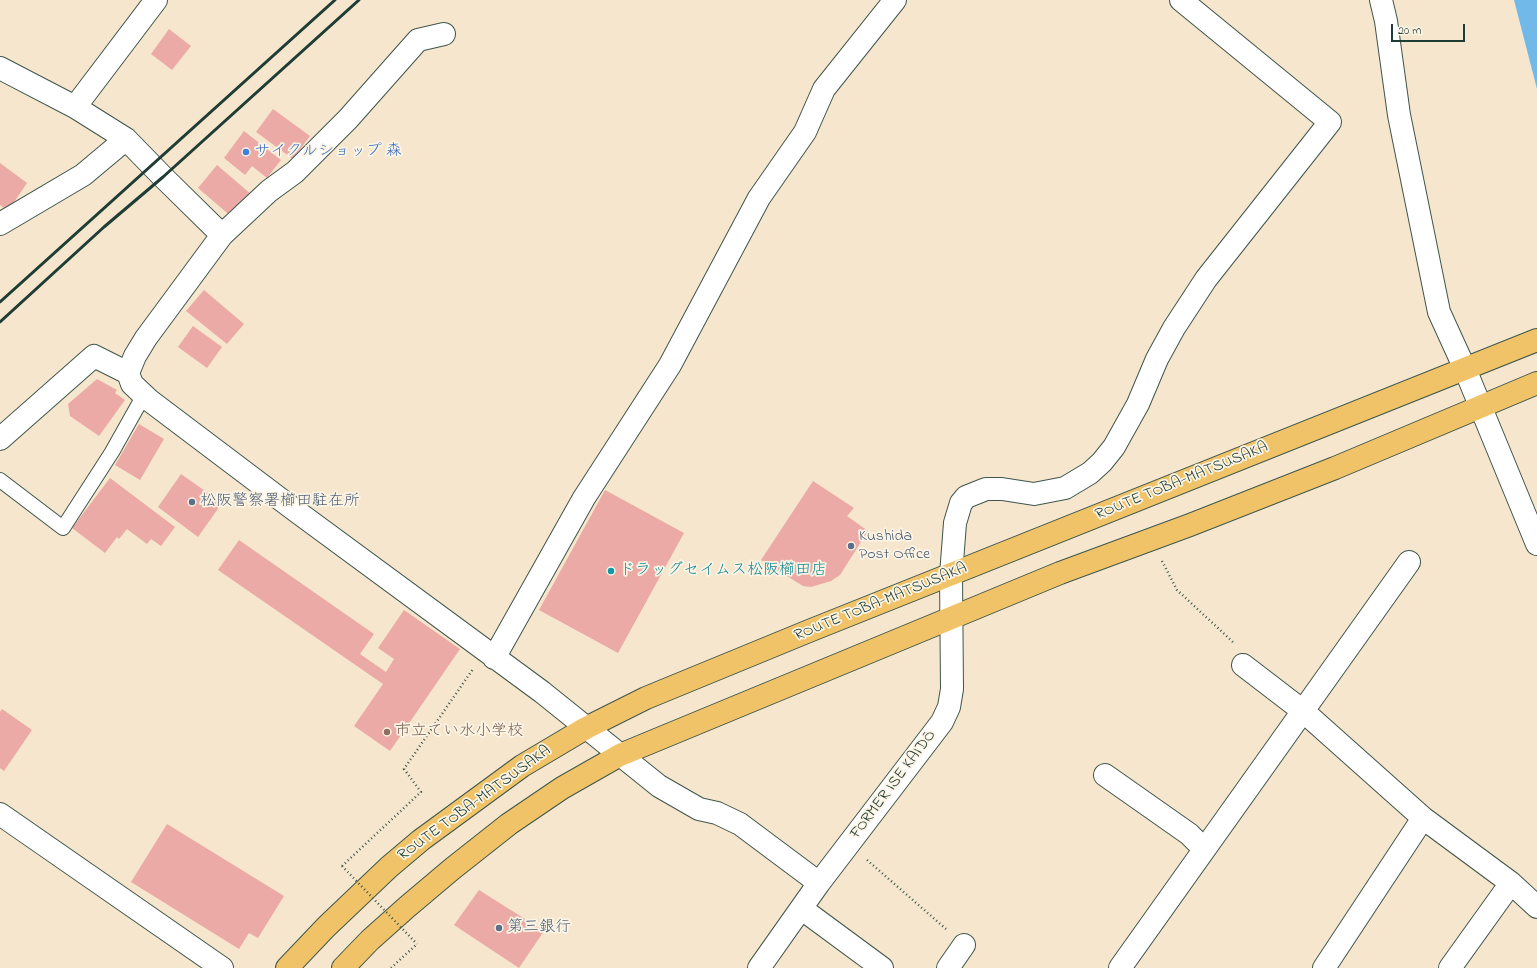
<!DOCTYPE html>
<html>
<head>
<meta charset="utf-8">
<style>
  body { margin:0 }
  #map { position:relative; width:1537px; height:968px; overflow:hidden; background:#f6e6cd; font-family:"Indie Flower",sans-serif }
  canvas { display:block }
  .scale { position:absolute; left:1391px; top:24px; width:74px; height:18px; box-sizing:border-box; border:2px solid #1f3d34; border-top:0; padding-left:5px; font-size:12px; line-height:14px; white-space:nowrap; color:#1f3d34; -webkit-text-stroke:3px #fcf5e5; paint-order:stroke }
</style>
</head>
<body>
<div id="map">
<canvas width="1537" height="968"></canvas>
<div class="scale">20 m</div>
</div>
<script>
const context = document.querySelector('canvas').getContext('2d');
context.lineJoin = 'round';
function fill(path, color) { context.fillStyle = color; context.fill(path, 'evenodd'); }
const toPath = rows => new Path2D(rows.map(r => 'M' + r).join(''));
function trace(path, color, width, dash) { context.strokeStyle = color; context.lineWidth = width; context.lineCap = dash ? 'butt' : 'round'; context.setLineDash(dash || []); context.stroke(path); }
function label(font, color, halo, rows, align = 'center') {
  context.font = font + ' "Indie Flower","Klee One",sans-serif'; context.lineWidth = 3.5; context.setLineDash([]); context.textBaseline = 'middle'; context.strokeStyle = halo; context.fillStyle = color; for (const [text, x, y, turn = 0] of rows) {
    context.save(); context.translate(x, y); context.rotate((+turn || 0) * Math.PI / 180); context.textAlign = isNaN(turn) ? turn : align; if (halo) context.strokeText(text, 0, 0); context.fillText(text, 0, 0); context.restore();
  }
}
const water = toPath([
  [1514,0,1537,0,1537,89]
]);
const building = toPath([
  [169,29,191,46,172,70,151,54],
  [273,109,310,136,293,159,256,132],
  [244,131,281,160,267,178,252,166,245,175,224,158],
  [0,163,27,183,8,211,0,205],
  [217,165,252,195,233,218,198,188],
  [204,290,244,324,227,344,186,311],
  [193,326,222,347,207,368,178,347],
  [97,379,117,390,115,393,125,400,99,436,70,416,68,404],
  [139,424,164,439,140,480,115,465],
  [181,474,222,503,198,537,158,507],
  [110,478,175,527,161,546,151,539,147,544,127,529,119,539,117,537,105,553,72,528],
  [813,481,854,508,847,516,868,531,840,575,831,581,811,587,803,586,761,560],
  [605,490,684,533,618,653,539,610],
  [239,540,374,634,360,654,386,672,394,659,378,648,404,610,460,649,390,751,354,726,383,684,218,570],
  [2,709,32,730,4,771,0,768,0,712],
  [167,824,284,896,258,938,249,933,239,949,131,882],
  [479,890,544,931,519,968,454,925]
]);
const path = toPath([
  [1162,561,1177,590,1234,643],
  [867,860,946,929],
  [342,866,421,792,404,769,473,669],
  [391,968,417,944]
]);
const lane = toPath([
  [0,480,63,528,112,452,144,395]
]);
const street = toPath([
  [1381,0,1386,21,1399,115,1439,312,1465,369,1537,544],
  [0,68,75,107,126,139,163,177,222,235],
  [75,107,156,0],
  [0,224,83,175,126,139],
  [128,373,135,356,146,338,222,235,269,191,295,172,348,119,418,40,444,34],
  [0,439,94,356,128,373,132,384,149,400,296,511,542,692,659,786,699,809,717,813,740,824,819,883],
  [494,658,584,498,670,365,759,198,805,132,824,89,895,0],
  [1243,665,1303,711,1423,818],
  [1105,775,1189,834,1204,849],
  [0,814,222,968],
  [802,909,882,968],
  [759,968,819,883,942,722,949,707,952,689,951,575,955,523,961,503,966,497,986,489,1002,489,1034,494,1065,488,1090,473,1102,462,1114,447,1138,404,1157,359,1174,328,1206,279,1330,122,1181,0],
  [948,968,964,945],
  [1120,968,1409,562],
  [1324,968,1423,818,1511,883,1537,907],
  [1450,968,1511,883]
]);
const primary = toPath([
  [287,968,326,927,389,867,421,840,522,766,586,728,646,698,809,631,1537,340],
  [343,968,370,940,407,907,452,869,509,824,562,788,620,755,1060,573,1190,525,1335,468,1537,383]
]);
const rail = toPath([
  [0,302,335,0],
  [0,322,104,227,163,177,359,0]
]);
const pathBridge = toPath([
  [342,866,417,944]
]);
const markers = [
  [246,152,4,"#3f7fe0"],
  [192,502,4,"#5c6f8a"],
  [851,546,4,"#5c6f8a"],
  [611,571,4,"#0f9aa8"],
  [387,732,4,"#8d6e63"],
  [499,928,4,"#5c6f8a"]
];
const shopNames = [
  ["サイクルショップ 森",254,152]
];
const streetNames = [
  ["ROUTE TOBA-MATSUSAKA",1182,482,-22],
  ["ROUTE TOBA-MATSUSAKA",881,603,-22],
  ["FORMER ISE KAIDŌ",894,785,-53],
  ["ROUTE TOBA-MATSUSAKA",475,804,-36]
];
const serviceNames = [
  ["松阪警察署櫛田駐在所",200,502],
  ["Kushida",859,537],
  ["Post Office",859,555],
  ["第三銀行",507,928]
];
const cultureNames = [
  ["ドラッグセイムス松阪櫛田店",619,571]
];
const educationNames = [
  ["市立てい水小学校",395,732]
];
fill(water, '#71b9e9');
fill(building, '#ebaaa5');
trace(lane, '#3f564b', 16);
trace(street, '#3f564b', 24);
trace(primary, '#3f564b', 24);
trace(path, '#3f564b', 2.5, [1, 3]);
trace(lane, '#fff', 14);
trace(street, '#fff', 22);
trace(primary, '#f1c369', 22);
trace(rail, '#1f3d34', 3);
trace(pathBridge, '#3f564b', 2.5, [1, 3]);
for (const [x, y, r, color] of markers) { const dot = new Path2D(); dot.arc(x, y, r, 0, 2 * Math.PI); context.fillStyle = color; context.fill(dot); trace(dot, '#fcf5e5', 1.5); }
label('16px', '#366cbe', '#fcf5e5', shopNames, 'left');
label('16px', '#1f3d34', '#fcf5e5', streetNames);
label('16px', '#4e5e75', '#fcf5e5', serviceNames, 'left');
label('16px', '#0d838f', '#fcf5e5', cultureNames, 'left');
label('16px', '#785e54', '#fcf5e5', educationNames, 'left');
</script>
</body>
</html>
